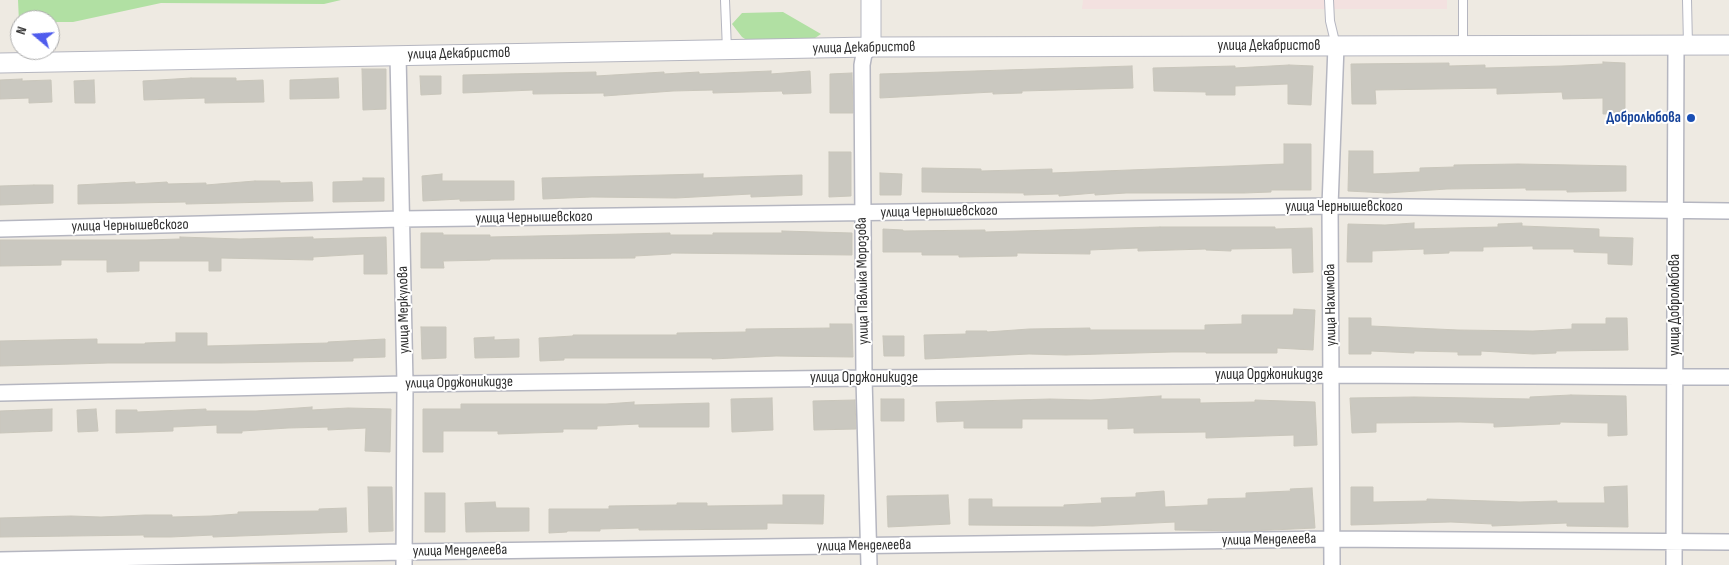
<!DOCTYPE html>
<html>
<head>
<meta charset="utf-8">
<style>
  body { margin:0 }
  #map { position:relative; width:1729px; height:565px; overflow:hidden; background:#eeeae2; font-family:"Sofia Sans Condensed",sans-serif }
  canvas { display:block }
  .north { position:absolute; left:10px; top:10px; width:50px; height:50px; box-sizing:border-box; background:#fff; border:1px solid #ababab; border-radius:50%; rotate:288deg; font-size:14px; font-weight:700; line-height:20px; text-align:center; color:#2e2e2e }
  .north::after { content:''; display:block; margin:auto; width:18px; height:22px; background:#4f5ced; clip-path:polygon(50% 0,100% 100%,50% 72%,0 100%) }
</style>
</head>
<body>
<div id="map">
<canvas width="1729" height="565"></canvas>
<div class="north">N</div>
</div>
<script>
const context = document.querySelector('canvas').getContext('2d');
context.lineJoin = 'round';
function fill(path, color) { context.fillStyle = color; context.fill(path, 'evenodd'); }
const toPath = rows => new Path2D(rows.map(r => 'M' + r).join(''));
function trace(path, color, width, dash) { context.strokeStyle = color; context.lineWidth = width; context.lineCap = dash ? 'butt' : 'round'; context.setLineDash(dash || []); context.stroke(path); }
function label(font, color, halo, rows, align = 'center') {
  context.font = font + ' "Sofia Sans Condensed",sans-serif'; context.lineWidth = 4; context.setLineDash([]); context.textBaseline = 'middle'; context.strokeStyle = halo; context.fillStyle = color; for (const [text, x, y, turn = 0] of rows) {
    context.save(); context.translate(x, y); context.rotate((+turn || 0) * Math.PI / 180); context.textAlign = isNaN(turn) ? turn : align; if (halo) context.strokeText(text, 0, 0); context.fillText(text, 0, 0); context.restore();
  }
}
const medical = toPath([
  [1083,0,1447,0,1447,9,1082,9]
]);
const green = toPath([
  [18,0,341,0,324,4,161,3,73,22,50,22,50,20,20,20,19,22],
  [783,12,821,34,812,40,772,40,759,48,742,37,732,24,742,13]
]);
const building = toPath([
  [1603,62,1625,63,1625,114,1603,114,1603,98,1563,99,1562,92,1497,94,1497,88,1375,90,1376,104,1352,104,1351,64,1449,63,1449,66,1485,65,1485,68,1562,66,1603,64,1603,62],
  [1289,65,1313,66,1311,105,1288,104,1288,84,1235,86,1235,95,1206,95,1206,92,1154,91,1153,68,1235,66,1235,68,1289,65],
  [1132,66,1133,88,1022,91,1022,93,993,94,993,92,880,98,880,74,1132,66],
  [362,69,386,69,386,109,363,110,362,69],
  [771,71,771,74,810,71,811,93,783,94,782,91,713,93,713,90,673,91,604,96,604,93,533,94,533,90,463,93,463,75,596,72,596,76,664,72,664,74,699,72,699,74,771,71],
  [852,73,853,113,830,113,830,74,852,73],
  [420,76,441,76,441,94,421,95,420,76],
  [191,78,236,78,236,81,263,80,264,102,205,103,205,98,144,100,143,81,191,78],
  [338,78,339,98,290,99,290,80,338,78],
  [22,79,22,81,51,80,52,102,29,103,29,98,0,99,0,80,22,79],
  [94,80,95,103,75,103,74,81,94,80],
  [1284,144,1311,144,1311,190,1271,190,1271,192,1244,193,1126,193,1095,195,1095,193,1059,196,1059,194,1024,195,1024,193,922,192,922,168,981,169,981,171,1052,169,1052,173,1284,164,1284,144],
  [1349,151,1373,151,1373,174,1420,172,1420,168,1454,167,1454,165,1518,164,1626,166,1626,191,1567,192,1567,190,1526,190,1526,188,1447,189,1387,193,1348,191,1349,151],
  [829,152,851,152,851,196,829,197,829,152],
  [880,173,902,174,901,195,880,195,880,173],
  [442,174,442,181,514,181,514,200,460,201,460,199,423,201,422,176,442,174],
  [703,174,703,178,802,175,802,195,751,197,751,194,676,198,592,197,543,199,542,178,703,174],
  [363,178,384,178,384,201,333,202,333,182,363,181,363,178],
  [255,181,280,181,280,183,312,182,313,201,186,204,186,202,78,204,78,185,135,182,135,184,167,182,168,184,206,183,206,185,255,181],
  [34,185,53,185,53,203,0,205,0,186,34,185],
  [1414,223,1414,229,1498,227,1498,224,1522,223,1522,226,1599,229,1599,237,1633,238,1632,265,1608,264,1608,253,1574,252,1574,249,1533,249,1533,246,1483,247,1483,251,1449,251,1449,253,1424,254,1424,249,1372,251,1372,262,1347,262,1348,224,1385,225,1414,223],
  [1160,227,1275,227,1275,229,1312,228,1313,272,1293,273,1292,248,1231,249,1231,251,1206,250,1206,249,1138,251,1138,248,1090,250,1090,254,1017,253,1017,256,959,257,959,255,922,255,922,252,883,252,883,229,903,230,903,231,985,230,985,232,1160,227],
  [782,231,852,233,852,255,671,253,671,254,635,256,635,258,490,259,490,260,443,261,444,268,421,268,421,233,443,233,443,235,490,235,490,237,670,233,670,235,713,235,713,233,782,233,782,231],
  [180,237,240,239,313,237,313,239,386,237,387,274,364,274,364,254,313,257,313,260,221,258,221,271,209,271,209,261,139,261,139,271,107,272,107,260,61,260,61,265,0,266,0,240,146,240,180,239,180,237],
  [1294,309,1315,310,1313,350,1277,348,1277,353,1206,353,1206,352,1172,352,1066,355,1029,354,925,359,924,335,966,334,966,331,987,331,987,332,1029,329,1090,328,1090,330,1205,330,1205,325,1242,324,1242,315,1293,315,1294,309],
  [1349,318,1371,318,1371,326,1458,330,1533,331,1572,329,1572,324,1606,324,1606,318,1627,318,1628,350,1556,351,1556,353,1533,354,1481,351,1481,355,1458,355,1458,352,1414,351,1414,353,1371,351,1371,354,1349,354,1349,318],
  [830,324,852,324,853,357,776,356,712,359,712,358,564,358,564,360,540,361,539,338,573,336,573,335,677,335,677,333,746,332,746,329,830,328,830,324],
  [421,327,446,327,446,358,422,359,421,327],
  [176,333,207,333,207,346,328,343,328,342,385,339,385,357,353,358,353,361,221,363,108,363,0,366,0,341,97,339,97,344,145,344,145,343,176,342,176,333],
  [883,336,904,336,904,356,884,356,883,336],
  [494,337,494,340,519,339,519,357,475,358,474,338,494,337],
  [1571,395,1626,396,1627,435,1608,436,1608,423,1560,422,1560,424,1494,427,1494,423,1460,422,1376,423,1376,432,1352,433,1350,398,1414,397,1530,399,1530,397,1571,395],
  [1161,396,1161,399,1200,399,1200,403,1255,402,1255,400,1315,402,1317,445,1294,446,1294,435,1206,438,1206,432,1134,433,1134,428,1108,429,1108,419,1022,419,1022,428,964,428,964,421,937,422,936,402,1050,399,1091,400,1161,396],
  [772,398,773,430,732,432,731,399,772,398],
  [881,399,904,399,904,421,881,421,881,399],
  [855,400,856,429,814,430,813,401,855,400],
  [634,402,634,405,709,403,709,427,639,427,639,424,597,426,597,429,563,429,563,432,498,434,498,431,443,431,443,452,423,452,423,409,461,409,461,404,606,404,634,402],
  [312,407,312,410,348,408,391,409,390,452,365,451,366,428,328,430,328,427,288,428,242,431,242,433,217,433,217,425,173,427,173,431,116,433,116,410,137,410,137,412,206,409,206,411,256,411,312,407],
  [52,409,52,431,0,433,0,411,52,409],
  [96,409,98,431,78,432,77,410,96,409],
  [1627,486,1628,527,1567,526,1567,523,1492,526,1492,524,1451,522,1351,525,1351,487,1373,487,1373,502,1427,501,1427,499,1520,502,1557,501,1557,503,1605,503,1604,487,1627,486],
  [368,487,392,487,393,531,369,532,368,487],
  [1312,488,1315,528,1250,531,1175,530,1175,522,1093,526,969,525,969,499,992,499,992,507,1064,507,1064,505,1102,503,1101,498,1136,497,1136,493,1164,491,1165,507,1208,505,1208,499,1246,498,1246,493,1291,491,1290,489,1312,488],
  [425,493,445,493,445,532,425,532,425,493],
  [783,495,824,495,823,524,767,523,767,529,639,530,639,528,600,529,600,531,567,531,567,532,549,533,549,509,609,509,609,506,677,505,677,503,707,503,707,506,783,505,783,495],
  [948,495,950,524,888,527,887,496,948,495],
  [495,502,496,508,529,508,529,531,466,532,465,503,495,502],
  [346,508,347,532,213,537,213,535,171,537,144,537,144,535,0,537,0,518,71,516,101,517,145,515,172,515,172,517,211,516,238,514,238,512,319,511,319,509,346,508]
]);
const service = toPath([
  [725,0,727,50],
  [1329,0,1330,21,1336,46],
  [1463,0,1463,45],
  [1687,0,1688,45]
]);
const minor = toPath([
  [398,55,405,384,404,565],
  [0,229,402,219,1330,206,1729,211],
  [0,393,405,384,864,378,1332,375,1729,377],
  [0,560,404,552,1332,539,1729,542],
  [869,565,864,378,862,65,864,54,871,47],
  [1332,565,1330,206,1336,46],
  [1674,565,1676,45]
]);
const tertiary = toPath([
  [871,47,871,0],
  [0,63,871,47,1729,45]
]);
const markers = [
  [1691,118,5,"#1a4fb4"]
];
const streetNames = [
  ["улица Декабристов",1269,46],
  ["улица Декабристов",864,48,-1],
  ["улица Декабристов",459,54,-1],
  ["улица Чернышевского",1344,207],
  ["улица Чернышевского",939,212,-1],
  ["улица Чернышевского",534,218,-1],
  ["улица Чернышевского",130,226,-1],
  ["улица Павлика Морозова",863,281,-91],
  ["улица Нахимова",1331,305,-91],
  ["улица Добролюбова",1675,305,-90],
  ["улица Меркулова",404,310,-91],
  ["улица Орджоникидзе",1269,375],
  ["улица Орджоникидзе",864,378],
  ["улица Орджоникидзе",459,383,-1],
  ["улица Менделеева",1269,540,-1],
  ["улица Менделеева",864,546,-1],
  ["улица Менделеева",460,551,-1]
];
const transitNames = [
  ["Добролюбова",1681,118]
];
fill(medical, '#f3e1e0');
fill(green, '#b1e0a3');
fill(building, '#cac8c0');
trace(building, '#c9c6bb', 1);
trace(service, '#b5b6c0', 10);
trace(minor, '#b5b6c0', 18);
trace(tertiary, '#b5b6c0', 21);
trace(service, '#fff', 8);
trace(minor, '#fff', 15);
trace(tertiary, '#fff', 19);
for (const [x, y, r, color] of markers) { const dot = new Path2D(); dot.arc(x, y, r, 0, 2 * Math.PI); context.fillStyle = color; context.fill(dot); trace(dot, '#fff', 2); }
label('15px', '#2e2e2e', '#fff', streetNames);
label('bold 15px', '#164399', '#fff', transitNames, 'right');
</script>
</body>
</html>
